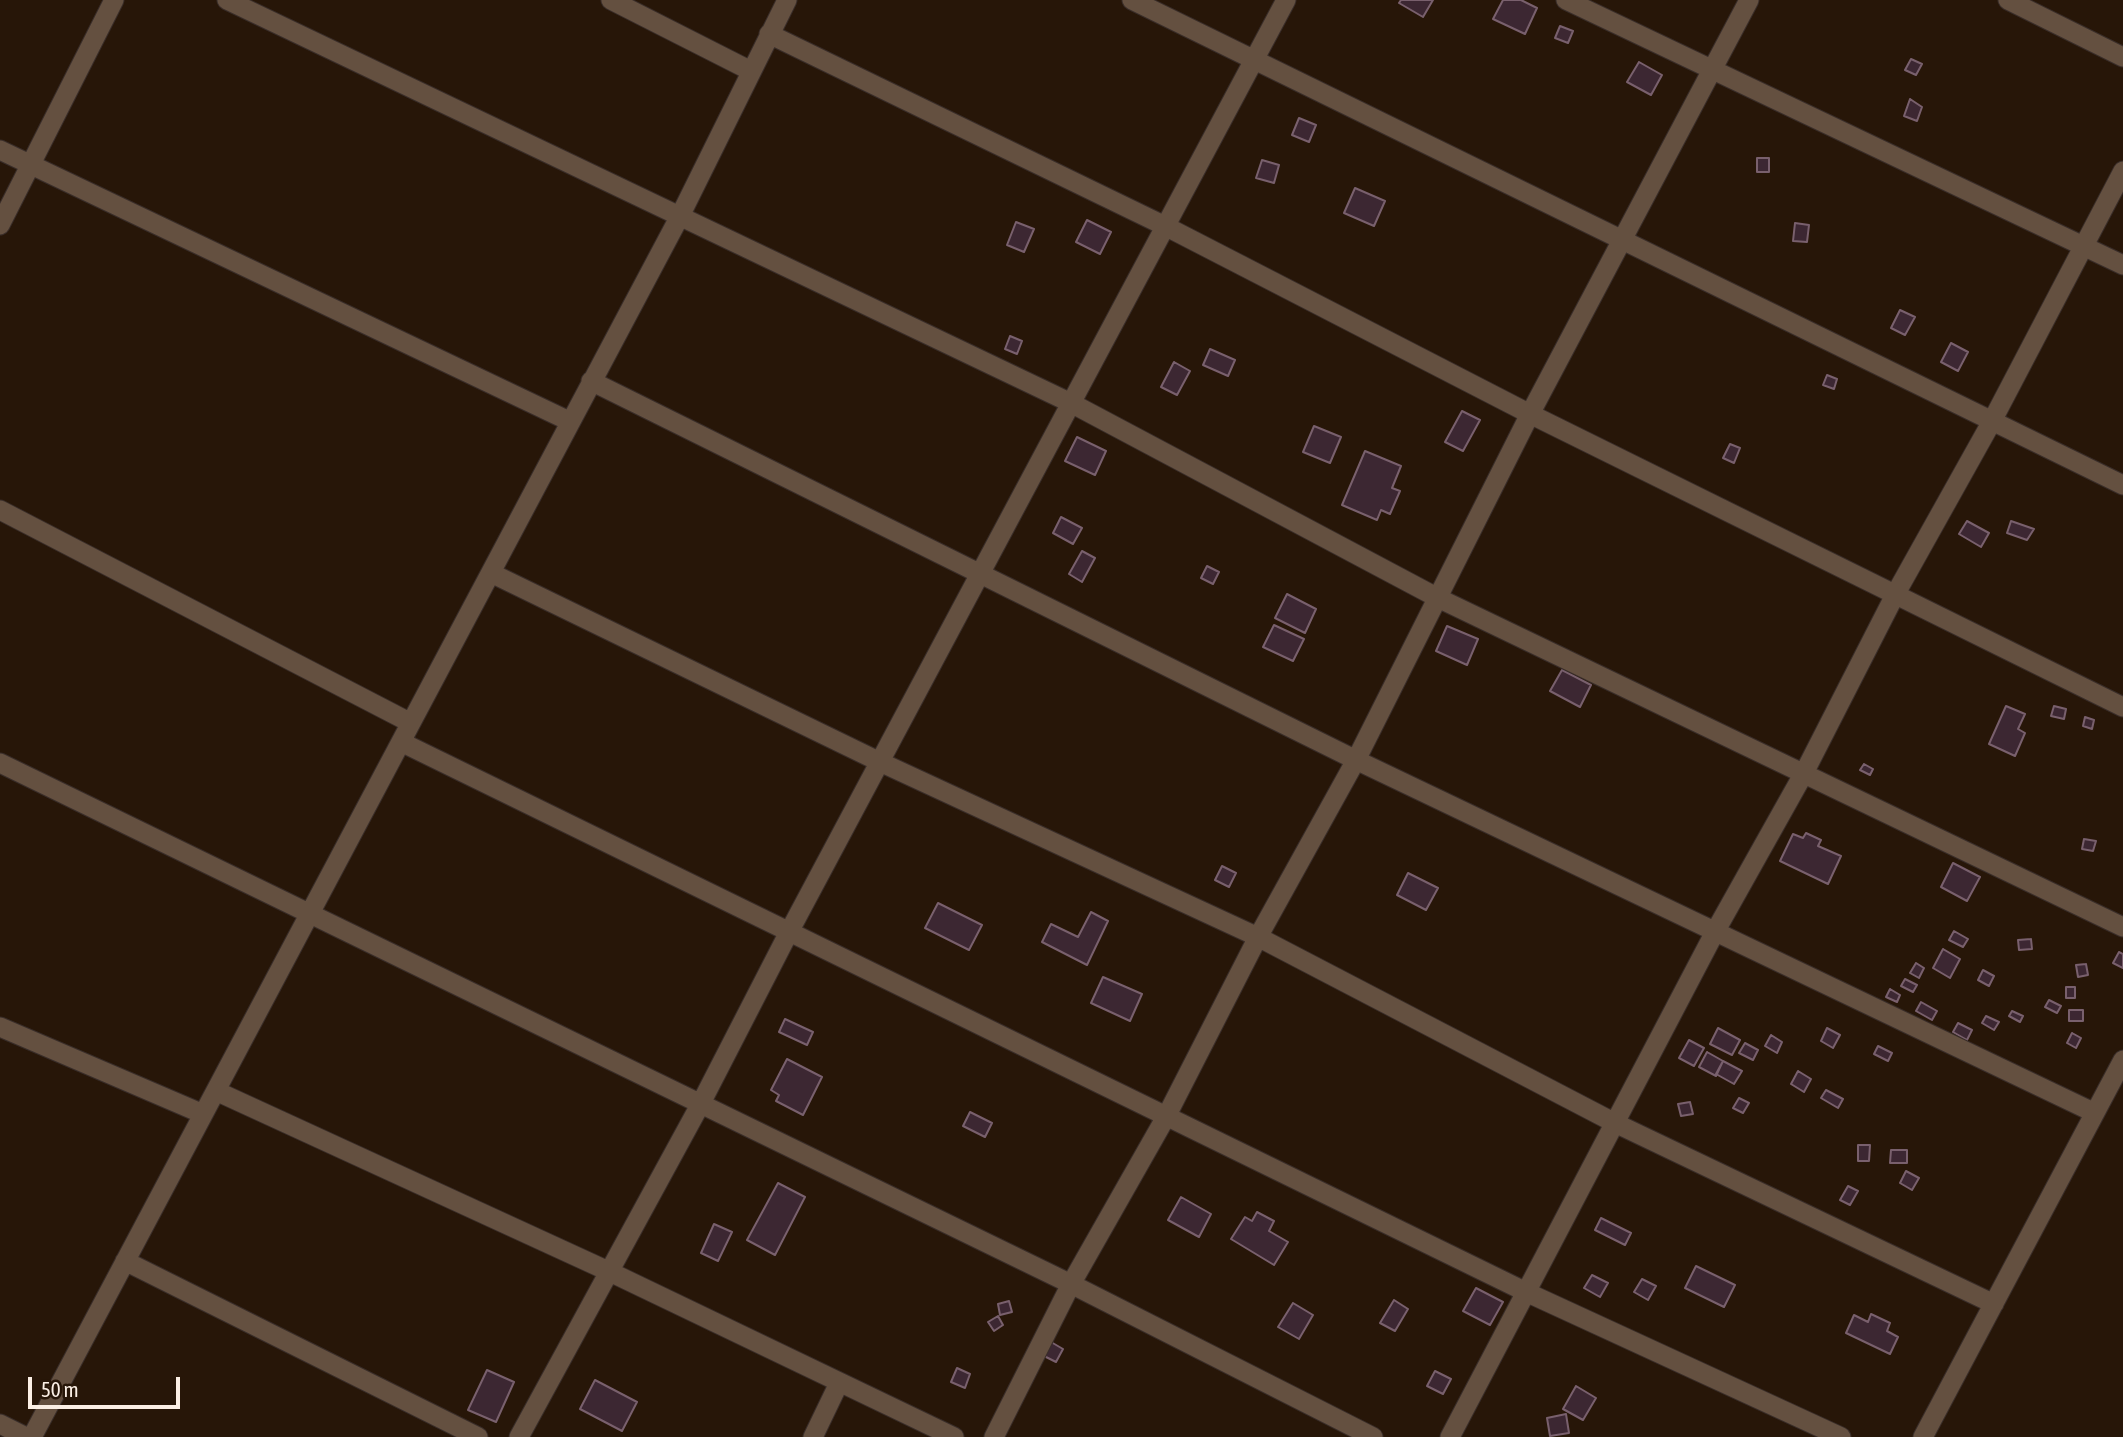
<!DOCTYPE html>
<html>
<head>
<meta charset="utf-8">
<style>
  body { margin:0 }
  #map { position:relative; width:2123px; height:1437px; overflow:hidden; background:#271608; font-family:"Asap Condensed",sans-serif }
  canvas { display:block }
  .scale { position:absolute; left:28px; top:1377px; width:152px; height:32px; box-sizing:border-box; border:4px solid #fbefe5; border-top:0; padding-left:9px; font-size:21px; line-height:24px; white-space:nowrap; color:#fbefe5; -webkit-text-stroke:5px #271608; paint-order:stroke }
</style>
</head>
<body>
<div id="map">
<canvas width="2123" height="1437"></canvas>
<div class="scale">50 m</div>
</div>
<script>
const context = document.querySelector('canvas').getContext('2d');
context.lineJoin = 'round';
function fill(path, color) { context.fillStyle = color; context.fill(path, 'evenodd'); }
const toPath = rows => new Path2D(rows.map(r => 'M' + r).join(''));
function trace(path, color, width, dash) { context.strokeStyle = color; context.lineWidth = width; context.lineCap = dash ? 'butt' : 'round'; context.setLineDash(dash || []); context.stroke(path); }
const building = toPath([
  [1401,0,1433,0,1423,17,1399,3,1401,0],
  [1503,0,1521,0,1537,8,1525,34,1493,19,1503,0],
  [1560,26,1573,31,1568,43,1555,38,1560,26],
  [1911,59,1922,64,1916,75,1905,70,1911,59],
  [1639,62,1662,75,1651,95,1627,82,1639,62],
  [1910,99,1922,107,1917,121,1904,116,1910,99],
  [1299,118,1316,125,1309,142,1292,135,1299,118],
  [1757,158,1769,158,1769,172,1757,172,1757,158],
  [1262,160,1279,165,1274,183,1256,178,1262,160],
  [1355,188,1385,201,1374,226,1344,213,1355,188],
  [1087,220,1111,232,1100,254,1076,242,1087,220],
  [1016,222,1034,229,1024,252,1007,245,1016,222],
  [1795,223,1809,225,1807,242,1793,241,1795,223],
  [1900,310,1915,317,1905,335,1891,328,1900,310],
  [1010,336,1022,341,1017,354,1005,349,1010,336],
  [1951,343,1968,352,1958,371,1941,362,1951,343],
  [1210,349,1235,360,1228,376,1203,365,1210,349],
  [1174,362,1190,371,1177,395,1161,387,1174,362],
  [1827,375,1837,379,1834,389,1823,385,1827,375],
  [1462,411,1480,420,1463,451,1445,442,1462,411],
  [1314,426,1341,437,1330,463,1303,452,1314,426],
  [1077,437,1106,451,1095,475,1065,461,1077,437],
  [1730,444,1740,448,1734,463,1723,458,1730,444],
  [1365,451,1401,466,1392,488,1400,491,1390,514,1381,510,1377,520,1342,505,1365,451],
  [1061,517,1082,528,1073,544,1053,533,1061,517],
  [1967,521,1989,533,1981,547,1959,534,1967,521],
  [2011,521,2034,529,2027,540,2007,533,2011,521],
  [1082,551,1095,558,1082,582,1069,574,1082,551],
  [1207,566,1219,572,1213,584,1201,578,1207,566],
  [1287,594,1316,609,1305,633,1275,618,1287,594],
  [1274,625,1304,639,1293,661,1263,647,1274,625],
  [1447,626,1478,639,1467,665,1436,651,1447,626],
  [1562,670,1591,685,1580,707,1550,691,1562,670],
  [2006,706,2025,714,2018,729,2025,733,2015,756,1989,744,2006,706],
  [2054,706,2066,709,2064,719,2051,716,2054,706],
  [2085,717,2094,720,2092,729,2083,726,2085,717],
  [1864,764,1873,769,1870,775,1860,770,1864,764],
  [1806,833,1821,840,1818,846,1841,856,1828,884,1780,861,1793,834,1803,838,1806,833],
  [2084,839,2096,841,2093,851,2082,849,2084,839],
  [1953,863,1980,877,1967,901,1941,887,1953,863],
  [1222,866,1236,873,1229,887,1215,880,1222,866],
  [1408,873,1438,888,1426,910,1397,895,1408,873],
  [938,903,982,925,969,950,925,928,938,903],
  [1091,912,1108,921,1087,965,1042,942,1051,924,1078,937,1091,912],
  [1954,931,1968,939,1963,947,1949,940,1954,931],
  [2031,939,2032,949,2019,950,2018,940,2031,939],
  [1943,949,1960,959,1950,978,1933,968,1943,949],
  [2119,952,2123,954,2123,968,2113,963,2119,952],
  [1916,963,1924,968,1919,978,1910,973,1916,963],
  [2086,964,2088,975,2078,977,2076,965,2086,964],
  [1983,970,1994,976,1989,986,1978,980,1983,970],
  [1103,977,1142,994,1130,1021,1091,1003,1103,977],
  [1905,979,1917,985,1913,992,1901,986,1905,979],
  [2066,987,2075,987,2075,998,2066,998,2066,987],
  [1890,989,1900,995,1897,1002,1886,997,1890,989],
  [2049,1000,2061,1006,2057,1013,2045,1007,2049,1000],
  [1921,1002,1937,1011,1932,1020,1916,1011,1921,1002],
  [2069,1010,2083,1010,2083,1021,2069,1021,2069,1010],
  [2012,1011,2023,1016,2020,1022,2009,1016,2012,1011],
  [1986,1016,1999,1022,1994,1030,1982,1023,1986,1016],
  [785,1019,813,1032,807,1045,779,1032,785,1019],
  [1958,1023,1972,1030,1967,1040,1953,1032,1958,1023],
  [1718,1028,1740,1040,1732,1055,1710,1044,1718,1028],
  [1827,1028,1840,1035,1833,1048,1821,1041,1827,1028],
  [2072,1033,2081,1038,2076,1048,2067,1043,2072,1033],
  [1771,1035,1782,1042,1777,1053,1765,1046,1771,1035],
  [1689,1040,1704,1048,1694,1066,1679,1058,1689,1040],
  [1745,1043,1758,1050,1753,1060,1739,1053,1745,1043],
  [1878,1046,1892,1053,1888,1061,1874,1054,1878,1046],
  [1707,1052,1723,1061,1716,1076,1699,1067,1707,1052],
  [787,1059,822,1077,803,1115,776,1101,779,1095,771,1090,787,1059],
  [1723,1061,1742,1071,1734,1084,1716,1074,1723,1061],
  [1798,1071,1811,1079,1804,1092,1791,1084,1798,1071],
  [1826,1090,1843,1099,1838,1108,1821,1098,1826,1090],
  [1739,1098,1749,1103,1743,1113,1733,1108,1739,1098],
  [1690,1102,1693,1114,1681,1116,1678,1104,1690,1102],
  [970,1112,992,1123,985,1137,963,1126,970,1112],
  [1858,1145,1870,1145,1869,1161,1858,1161,1858,1145],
  [1891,1150,1907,1150,1907,1163,1890,1163,1891,1150],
  [1906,1171,1919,1178,1912,1190,1900,1183,1906,1171],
  [778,1183,805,1197,775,1255,747,1240,778,1183],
  [1848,1186,1858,1191,1850,1205,1840,1200,1848,1186],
  [1181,1197,1211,1214,1199,1237,1168,1220,1181,1197],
  [1257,1212,1274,1221,1269,1231,1288,1242,1274,1265,1231,1239,1245,1217,1252,1221,1257,1212],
  [1601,1218,1631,1233,1625,1245,1595,1230,1601,1218],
  [714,1224,732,1232,718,1261,701,1253,714,1224],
  [1696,1266,1735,1285,1724,1307,1685,1288,1696,1266],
  [1592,1275,1608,1283,1600,1297,1584,1288,1592,1275],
  [1642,1279,1656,1286,1648,1300,1634,1292,1642,1279],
  [1476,1288,1503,1302,1490,1325,1463,1311,1476,1288],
  [1394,1300,1408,1309,1395,1331,1380,1323,1394,1300],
  [1009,1301,1012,1312,1000,1315,998,1304,1009,1301],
  [1293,1303,1313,1315,1299,1339,1278,1327,1293,1303],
  [1871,1314,1890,1323,1887,1331,1898,1337,1890,1354,1846,1333,1854,1315,1868,1322,1871,1314],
  [998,1316,1003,1325,994,1331,988,1322,998,1316],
  [1051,1342,1063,1349,1056,1362,1044,1356,1051,1342],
  [957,1368,970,1374,965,1388,951,1382,957,1368],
  [487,1370,514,1382,496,1422,468,1410,487,1370],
  [1435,1371,1451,1379,1443,1394,1427,1386,1435,1371],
  [595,1380,637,1402,622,1431,580,1409,595,1380],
  [1576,1386,1596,1398,1583,1420,1563,1409,1576,1386],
  [1566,1414,1569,1433,1550,1436,1547,1418,1566,1414]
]);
const minor = toPath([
  [227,0,1071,403,1438,598,2123,927],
  [611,0,751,71],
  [1132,0,2123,485],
  [1566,0,2123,265],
  [2008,0,2123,57],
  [769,34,1165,226,1530,414,2123,707],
  [0,150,569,421],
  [0,225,114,0],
  [591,381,1356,760,2095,1113],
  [0,510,411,723],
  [491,573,880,762,1258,937,1615,1123,1994,1304],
  [401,742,1526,1292,1841,1437],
  [0,763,1071,1284,1373,1437],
  [0,1027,203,1114],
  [216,1091,608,1271,954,1437],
  [125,1261,478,1437],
  [0,1424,26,1437],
  [32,1437,681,214,787,0],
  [519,1437,700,1105,789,932,1286,0],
  [813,1437,839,1383],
  [994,1437,1071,1284,1167,1115,1258,937,1356,760,1530,414,1749,0],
  [1450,1437,1716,930,1804,773,1896,593,1991,423,2123,171],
  [1923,1437,2123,1060]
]);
fill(building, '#3c2732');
trace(building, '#79606d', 2);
trace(minor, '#392d29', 21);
trace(minor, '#645040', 19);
</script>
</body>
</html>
